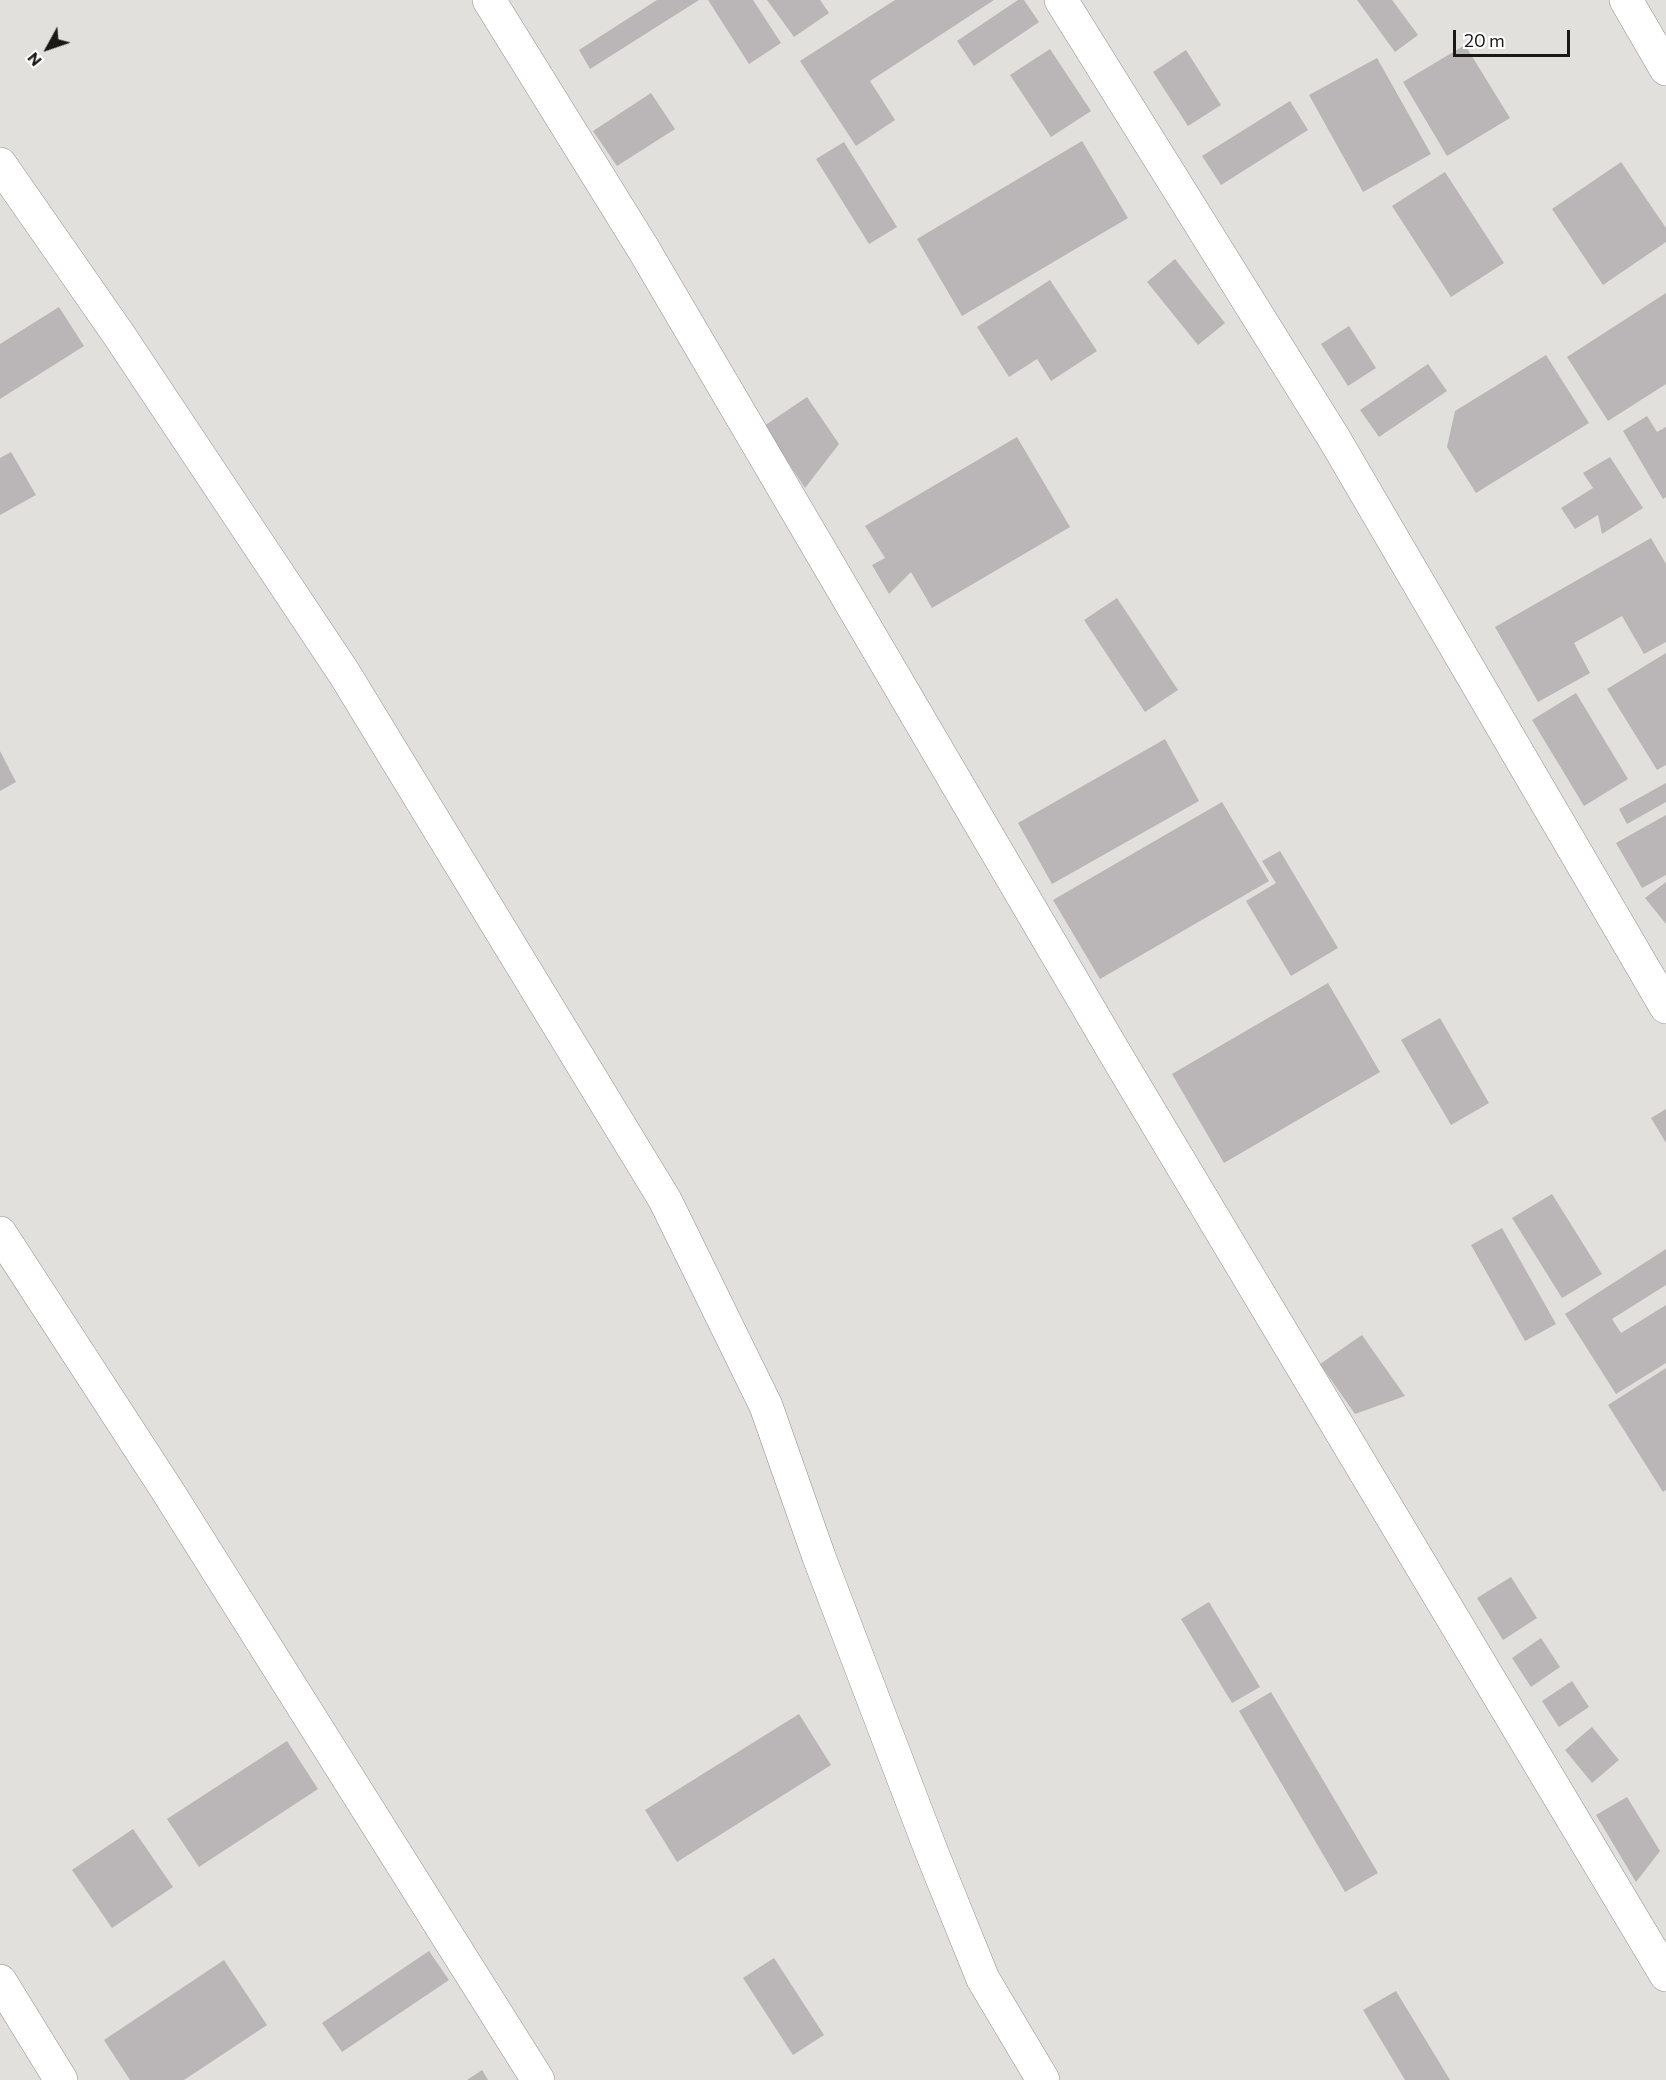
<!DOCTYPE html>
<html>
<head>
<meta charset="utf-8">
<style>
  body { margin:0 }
  #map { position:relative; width:1666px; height:2080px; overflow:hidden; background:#e2e0dc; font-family:Commissioner,sans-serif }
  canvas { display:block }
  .north { position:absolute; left:18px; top:18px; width:60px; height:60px; -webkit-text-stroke:4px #fff; paint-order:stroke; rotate:230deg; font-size:16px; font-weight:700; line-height:24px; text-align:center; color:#1a1918 }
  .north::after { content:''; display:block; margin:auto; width:21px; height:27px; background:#1a1918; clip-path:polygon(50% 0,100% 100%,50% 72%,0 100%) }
  .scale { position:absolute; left:1453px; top:30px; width:117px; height:27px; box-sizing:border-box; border:3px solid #1a1918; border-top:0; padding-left:8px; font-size:18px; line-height:21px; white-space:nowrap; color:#1a1918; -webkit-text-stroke:4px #fff; paint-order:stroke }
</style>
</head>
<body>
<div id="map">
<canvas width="1666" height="2080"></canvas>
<div class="north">N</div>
<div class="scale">20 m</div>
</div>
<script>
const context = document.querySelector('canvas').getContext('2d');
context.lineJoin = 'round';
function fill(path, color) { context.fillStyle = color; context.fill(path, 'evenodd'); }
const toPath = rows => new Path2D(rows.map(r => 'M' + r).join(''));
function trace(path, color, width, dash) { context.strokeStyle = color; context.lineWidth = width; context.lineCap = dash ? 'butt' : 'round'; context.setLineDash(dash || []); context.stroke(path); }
const building = toPath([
  [657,0,699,0,590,69,579,50],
  [708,0,753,0,781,43,749,64],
  [767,0,820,0,829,13,794,37],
  [895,0,994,0,870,81,895,120,856,146,800,61],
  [1018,0,1024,0,1039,22,974,66,957,41],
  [1357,0,1392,0,1418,35,1395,52],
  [1465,45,1510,118,1447,156,1403,82],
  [1050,49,1091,111,1051,137,1010,75],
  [1186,50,1221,105,1188,126,1153,72],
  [1377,58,1431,154,1363,192,1309,95],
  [651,93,675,129,617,166,593,131],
  [1290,101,1308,130,1221,185,1202,156],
  [1082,141,1128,218,962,316,917,239],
  [844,142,897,227,869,244,816,159],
  [1621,162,1666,228,1666,242,1603,285,1552,209],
  [1445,172,1504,263,1451,297,1392,206],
  [1175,259,1225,323,1198,345,1147,282],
  [1050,280,1097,351,1051,381,1037,359,1009,377,977,327],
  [1666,293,1666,384,1608,421,1567,357],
  [59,307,84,346,0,399,0,344],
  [1349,326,1376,368,1348,386,1321,344],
  [1546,355,1589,423,1476,493,1447,447,1455,411],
  [1428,364,1447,391,1379,437,1360,410],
  [807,397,839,444,805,488,764,426],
  [1647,416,1657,432,1666,427,1666,497,1663,499,1623,431],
  [1017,437,1070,527,932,608,911,572,889,594,872,565,885,558,865,526],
  [11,452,36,495,0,515,0,458],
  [1610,457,1643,508,1602,534,1598,515,1575,529,1561,508,1593,488,1583,473],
  [1651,538,1666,564,1666,642,1644,654,1622,616,1574,643,1590,673,1538,702,1495,627],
  [1117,598,1178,690,1145,712,1084,620],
  [1666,653,1666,765,1657,770,1607,689],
  [1576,693,1628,779,1584,806,1532,720],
  [1165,739,1199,801,1052,884,1018,823],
  [0,751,16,782,0,791],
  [1666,783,1666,802,1627,824,1619,809],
  [1222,802,1269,881,1100,979,1053,900],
  [1666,815,1666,875,1642,888,1616,843],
  [1280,851,1338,948,1291,976,1246,901,1276,883,1262,861],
  [1666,882,1666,924,1645,898],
  [1328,983,1380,1072,1224,1163,1172,1074],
  [1440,1018,1489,1103,1451,1125,1401,1040],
  [1666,1109,1666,1143,1651,1118],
  [1552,1194,1602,1274,1562,1298,1512,1218],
  [1502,1228,1556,1324,1525,1341,1471,1245],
  [1666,1249,1666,1285,1612,1319,1621,1333,1666,1305,1666,1363,1616,1394,1565,1314],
  [1362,1335,1405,1396,1355,1414,1320,1364],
  [1666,1368,1666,1490,1663,1492,1608,1405],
  [1511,1577,1537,1618,1503,1640,1477,1598],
  [1209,1602,1260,1687,1232,1703,1181,1619],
  [1541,1638,1560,1667,1531,1687,1512,1658],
  [1572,1681,1589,1707,1559,1727,1542,1701],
  [1271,1692,1378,1873,1345,1892,1239,1711],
  [799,1714,831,1765,677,1862,645,1810],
  [1592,1727,1619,1760,1592,1783,1565,1750],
  [287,1741,318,1789,199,1867,167,1819],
  [1627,1797,1660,1851,1636,1882,1596,1815],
  [133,1829,173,1887,112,1928,72,1870],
  [429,1951,449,1980,342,2052,322,2023],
  [774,1958,824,2035,793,2055,743,1978],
  [224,1960,267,2025,184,2080,130,2080,104,2040],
  [1396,1991,1450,2080,1405,2080,1363,2010],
  [482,2070,488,2080,467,2080]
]);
const minor = toPath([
  [489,0,644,250,1116,1055,1666,1975],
  [1061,0,1335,440,1666,1007],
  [1626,0,1666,69],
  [0,164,119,335,344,673,665,1200,766,1406,819,1557,932,1853,983,1979,1043,2080],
  [0,1233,167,1490,538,2080],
  [0,1981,61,2080]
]);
fill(building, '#bab5b6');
trace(minor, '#8f8d8a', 34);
trace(minor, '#fff', 33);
</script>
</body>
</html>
